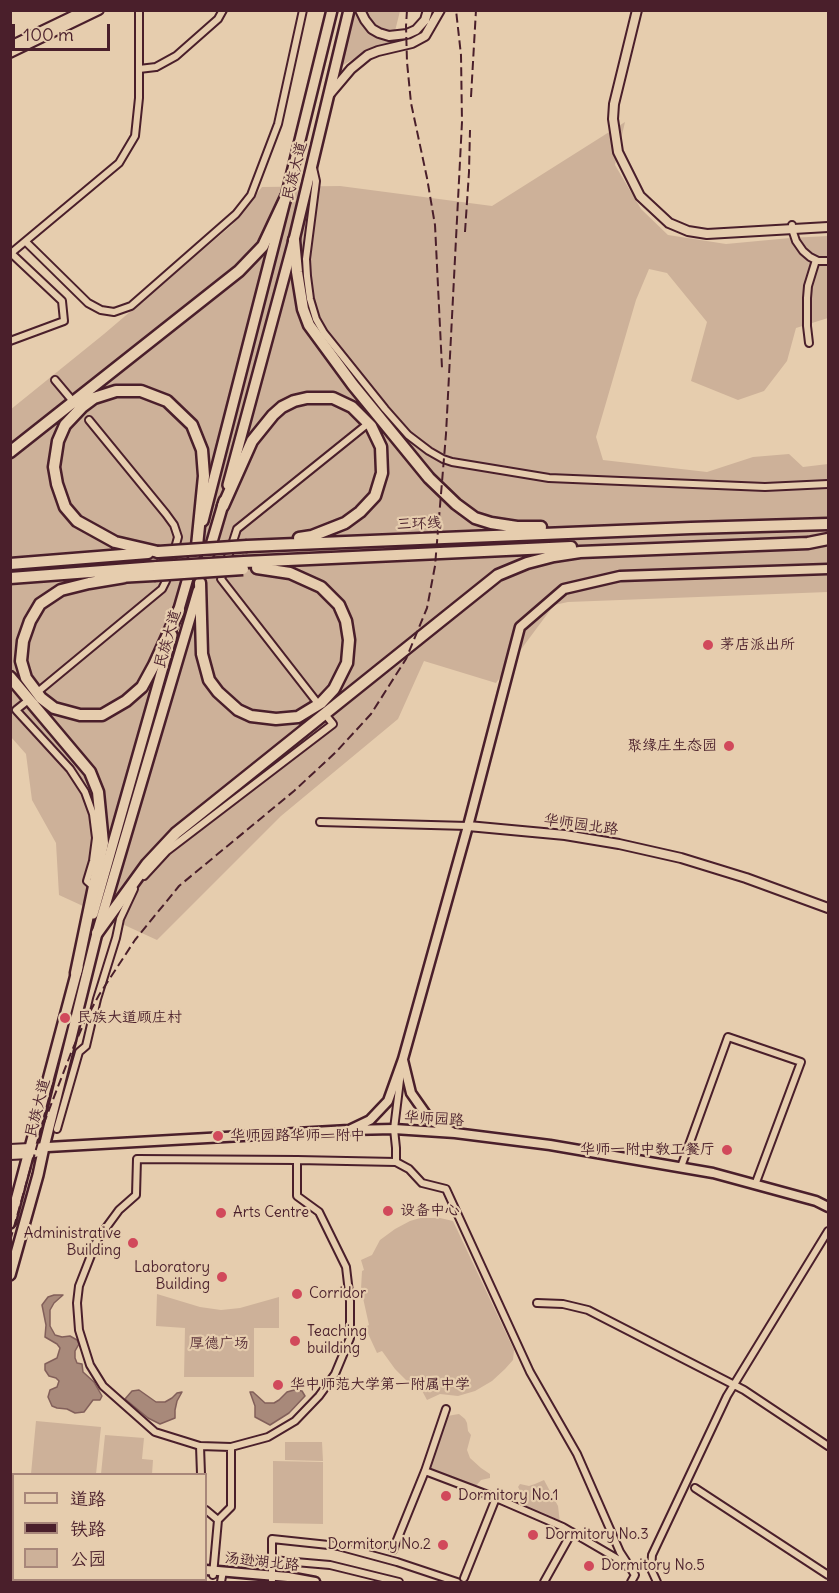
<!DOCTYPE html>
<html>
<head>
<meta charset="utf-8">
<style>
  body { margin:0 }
  #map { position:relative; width:839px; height:1593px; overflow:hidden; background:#e6cdae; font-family:Delius,"LXGW WenKai TC",sans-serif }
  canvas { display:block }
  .frame { position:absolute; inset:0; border:12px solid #4a1f2b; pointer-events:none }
  .legend { position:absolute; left:12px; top:1473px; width:195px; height:108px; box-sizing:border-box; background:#e6cdae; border:2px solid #a8877a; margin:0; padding:8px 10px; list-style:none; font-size:18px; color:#4a1f2b }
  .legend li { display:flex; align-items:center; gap:12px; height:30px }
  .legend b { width:30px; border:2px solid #a8877a }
  .scale { position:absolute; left:12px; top:24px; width:98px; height:27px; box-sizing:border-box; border:3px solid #4a1f2b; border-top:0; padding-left:8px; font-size:18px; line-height:21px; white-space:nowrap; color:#4a1f2b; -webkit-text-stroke:4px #e6cdae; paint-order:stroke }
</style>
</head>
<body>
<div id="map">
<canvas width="839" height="1593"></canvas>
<div class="frame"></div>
<ul class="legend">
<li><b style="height:8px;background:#e6cdae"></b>道路</li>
<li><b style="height:8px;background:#4a1f2b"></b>铁路</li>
<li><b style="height:16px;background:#cdb199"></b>公园</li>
</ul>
<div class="scale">100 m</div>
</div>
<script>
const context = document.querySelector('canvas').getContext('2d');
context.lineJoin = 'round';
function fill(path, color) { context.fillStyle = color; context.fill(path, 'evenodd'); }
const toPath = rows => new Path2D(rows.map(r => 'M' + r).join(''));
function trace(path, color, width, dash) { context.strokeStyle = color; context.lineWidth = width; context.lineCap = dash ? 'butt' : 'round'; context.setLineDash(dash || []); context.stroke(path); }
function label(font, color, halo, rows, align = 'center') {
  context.font = font + ' Delius,"LXGW WenKai TC",sans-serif'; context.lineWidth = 4.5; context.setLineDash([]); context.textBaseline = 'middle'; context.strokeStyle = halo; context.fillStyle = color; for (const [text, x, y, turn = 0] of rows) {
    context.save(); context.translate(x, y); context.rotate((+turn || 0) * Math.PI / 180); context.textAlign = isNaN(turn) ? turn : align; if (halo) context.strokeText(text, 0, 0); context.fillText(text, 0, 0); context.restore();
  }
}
const green = toPath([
  [353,11,400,11,392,43,369,50,338,68],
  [625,122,615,165,641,209,668,235,726,244,790,238,828,236,828,318,796,328,787,361,764,391,738,400,691,381,707,322,667,273,649,269,636,300,596,437,603,460,707,472,753,457,789,454,803,467,828,464,828,592,568,602,554,605,496,683,424,661,398,719,281,816,157,940,59,895,56,843,32,800,26,754,11,737,10,410,104,334,232,225,262,187,340,186,492,206],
  [420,1218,440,1218,453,1221,514,1350,513,1360,505,1369,492,1381,475,1391,458,1396,440,1394,427,1400,420,1387,418,1388,406,1380,395,1369,382,1351,377,1353,365,1327,369,1325,361,1289,362,1271,364,1270,361,1260,372,1255,380,1240,395,1229,410,1221],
  [157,1294,200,1307,221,1310,240,1308,279,1297,279,1328,254,1328,254,1377,184,1377,185,1328,156,1326],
  [459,1414,465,1419,467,1423,468,1431,471,1435,467,1450,470,1458,481,1468,490,1474,490,1478,481,1480,475,1487,431,1470,430,1468,447,1416],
  [36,1421,101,1427,96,1474,31,1474],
  [105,1435,144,1438,142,1459,153,1460,152,1474,101,1474],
  [285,1442,322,1442,323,1461,285,1460],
  [273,1461,323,1462,323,1524,273,1523],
  [544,1480,558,1506,560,1523,523,1506,522,1494,518,1487,520,1484,529,1486,535,1484]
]);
const water = toPath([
  [54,1295,63,1295,54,1303,50,1310,50,1326,55,1335,62,1337,70,1336,77,1340,79,1344,75,1351,75,1358,77,1363,82,1364,83,1372,94,1382,102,1396,100,1400,93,1400,84,1412,75,1413,67,1409,57,1408,52,1406,48,1397,50,1390,57,1387,59,1381,56,1378,49,1376,45,1370,45,1364,57,1358,60,1348,57,1344,45,1337,46,1325,42,1305,48,1297,54,1295],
  [139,1390,156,1402,165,1402,172,1398,177,1393,182,1392,177,1401,175,1410,175,1418,160,1424,148,1418,125,1399,132,1391,139,1390],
  [294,1390,302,1391,305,1396,289,1413,270,1425,255,1417,255,1406,250,1392,253,1392,265,1403,274,1403,279,1400,287,1392,294,1390]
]);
const minor = toPath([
  [139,69,156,67,176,56,218,19,223,10],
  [313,168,316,181,306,259,307,276,310,299,316,319,324,333,385,409,408,435,429,451,443,459,452,462,549,478,765,487,828,484],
  [792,225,792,229,796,241,803,251,810,257,818,261,828,261],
  [26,242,88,303,101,310,114,312,131,306,236,214,251,195,278,124,303,10],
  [10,254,119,163,135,136,139,98,139,10],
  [10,341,64,321,62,301,12,254],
  [809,343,807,326,807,298,808,286,816,260],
  [55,380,71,399],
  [40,690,162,589,166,581,178,537,174,525,166,514,89,420],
  [316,701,221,579,237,529,365,426],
  [26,702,16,710,70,769,85,792,93,814,96,838,93,861,87,881,94,887],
  [320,822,468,826],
  [144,876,167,851,333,724,328,718],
  [57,1129,79,1052,86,1046,97,999,116,938,120,919,134,889],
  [297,1160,297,1196,319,1212,346,1267,350,1301,350,1338,335,1374,319,1396,295,1421,268,1437,231,1447,200,1446,155,1432,103,1386,90,1365,79,1330,77,1303,79,1286,97,1240,119,1210,136,1195,137,1159,297,1160,396,1162,409,1169,422,1183,446,1189,530,1372,577,1454,620,1552,635,1575,631,1582],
  [396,1162,396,1148,394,1129,401,1072],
  [681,1167,728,1037,801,1062,755,1185],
  [537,1303,563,1304,588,1310,744,1390,828,1446],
  [200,1446,201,1474],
  [425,1471,496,1498,563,1527,623,1562,626,1566],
  [695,1488,828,1575],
  [206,1510,218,1520,231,1507,231,1447],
  [393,1550,425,1471,446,1409],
  [272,1560,330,1565,399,1582],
  [213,1575,218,1520],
  [464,1578,496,1498],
  [272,1580,272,1539,338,1546,397,1562,457,1582],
  [221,1582,223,1571],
  [544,1582,572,1532],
  [657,1582,651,1569,652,1555,727,1396,828,1231]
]);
const tertiary = toPath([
  [360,10,365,20,372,29,379,33,389,36,407,34,416,30,425,20,428,10],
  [637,10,614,104,613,119,618,152,640,196,669,223,688,231,707,234,828,227],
  [10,46,85,10],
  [10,53,99,10],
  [329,95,351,69,368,55,378,51,412,43,425,36,440,10],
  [468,826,565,835,619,844,681,858,746,878,828,908],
  [10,1149,30,1148],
  [10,1155,29,1154,43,1151]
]);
const secondary = toPath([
  [403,1060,411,1093,430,1120,452,1132],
  [349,1130,370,1120,388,1101,403,1059,468,826,520,627,564,589,620,576,828,569],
  [30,1148,349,1130,394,1129,455,1133,550,1145,713,1173,816,1201,828,1207],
  [10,1549,14,1550],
  [10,1555,14,1555],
  [206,1570,288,1577,315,1582]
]);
const primary = toPath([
  [228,485,294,240,349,10],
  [203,521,286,197,332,10],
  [204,569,224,501],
  [177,616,198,543],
  [93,914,172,635],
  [10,1223,78,967],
  [10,1275,38,1175,44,1147,97,933,198,591]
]);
const trunk = toPath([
  [294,240,297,272,303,309,309,325,353,385,429,478,456,504,475,518,491,523,517,527,541,527],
  [10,452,239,271,263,246,286,197],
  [223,506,252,441,273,415,282,407,294,401,307,398,333,398,352,407,371,426,381,447,382,473,375,496,360,512,345,523,312,536,299,538],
  [247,546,691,528,828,524],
  [158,552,115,542,77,521,65,507,57,484,54,467,58,441,65,425,82,407,94,398,116,391,141,391,167,401,192,425,202,450,204,476,197,546],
  [244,562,571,547],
  [10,564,148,553],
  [118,577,154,575],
  [125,577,89,583,61,590,40,604,30,621,23,641,21,661,26,678,41,698,54,708,80,715,102,715,126,701,142,687,154,665,179,610],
  [10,578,157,567],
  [200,583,202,654,209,680,218,692,238,710,251,716,276,719,298,717,321,703,334,689,347,663,349,640,346,621,339,605,321,587,290,573,257,568],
  [10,677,90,772,98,792,103,843,76,973],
  [97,933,147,864,176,833,498,575,527,563,554,556,580,552,808,543,828,539]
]);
const rail = toPath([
  [407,10,406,26,407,62,411,103,427,178,435,225,442,368],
  [471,97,476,10],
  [465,232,469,172,470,130],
  [10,1241,42,1128,71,1053,84,1023,99,995,135,940,179,886,294,791,336,752,371,714,406,659,427,608,435,566,446,434,462,122,461,55,456,10]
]);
const trunkBridge = toPath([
  [158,552,247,546],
  [157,567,244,562],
  [154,575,243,569]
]);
const markers = [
  [708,645,6,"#d1495b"],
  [729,746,6,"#d1495b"],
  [65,1018,6,"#d1495b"],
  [218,1136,6,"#d1495b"],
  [727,1150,6,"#d1495b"],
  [388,1211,6,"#d1495b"],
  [221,1213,6,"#d1495b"],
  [133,1243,6,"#d1495b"],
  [222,1277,6,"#d1495b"],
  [297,1294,6,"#d1495b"],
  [295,1341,6,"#d1495b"],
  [278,1385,6,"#d1495b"],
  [446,1496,6,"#d1495b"],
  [533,1535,6,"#d1495b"],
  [443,1545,6,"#d1495b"],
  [589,1566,6,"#d1495b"]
];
const streetNames = [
  ["民族大道",295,171,-76],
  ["三环线",419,524,-2],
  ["民族大道",168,639,-74],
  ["华师园北路",581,825,8],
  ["民族大道",38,1108,-76],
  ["华师园路",434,1119,4],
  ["汤逊湖北路",262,1562,6]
];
const poiNames = [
  ["茅店派出所",720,645],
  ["聚缘庄生态园",717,746,"right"],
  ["民族大道顾庄村",77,1018],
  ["华师园路华师一附中",230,1136],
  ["华师一附中教工餐厅",715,1150,"right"],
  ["设备中心",400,1211],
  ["Arts Centre",233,1213],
  ["Administrative",121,1234,"right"],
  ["Building",121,1251,"right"],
  ["Laboratory",210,1268,"right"],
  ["Building",210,1285,"right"],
  ["Corridor",309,1294],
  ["Teaching",307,1332],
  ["building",307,1349],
  ["华中师范大学第一附属中学",290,1385],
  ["Dormitory No.1",458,1496],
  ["Dormitory No.3",545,1535],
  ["Dormitory No.2",431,1545,"right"],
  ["Dormitory No.5",601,1566]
];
const parkNames = [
  ["厚德广场",219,1344]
];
fill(green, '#cdb199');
fill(water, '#a8897a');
trace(water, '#825f5a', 1.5);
trace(minor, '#4a1f2b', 10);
trace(tertiary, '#4a1f2b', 12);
trace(secondary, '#4a1f2b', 13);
trace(primary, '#4a1f2b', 14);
trace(trunk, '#4a1f2b', 15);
trace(minor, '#e6cdae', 6);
trace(tertiary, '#e6cdae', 8);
trace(secondary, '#e6cdae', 8);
trace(primary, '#e6cdae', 9);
trace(trunk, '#e6cdae', 10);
trace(rail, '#4a1f2b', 2, [9, 4.5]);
trace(trunkBridge, '#4a1f2b', 15, []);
trace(trunkBridge, '#e6cdae', 10);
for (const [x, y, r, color] of markers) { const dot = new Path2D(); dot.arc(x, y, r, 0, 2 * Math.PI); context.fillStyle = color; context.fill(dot); trace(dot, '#e6cdae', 2); }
label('15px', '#4a1f2b', '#e6cdae', streetNames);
label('15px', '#4a1f2b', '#e6cdae', poiNames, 'left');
label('15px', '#5e353c', '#e6cdae', parkNames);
</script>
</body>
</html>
